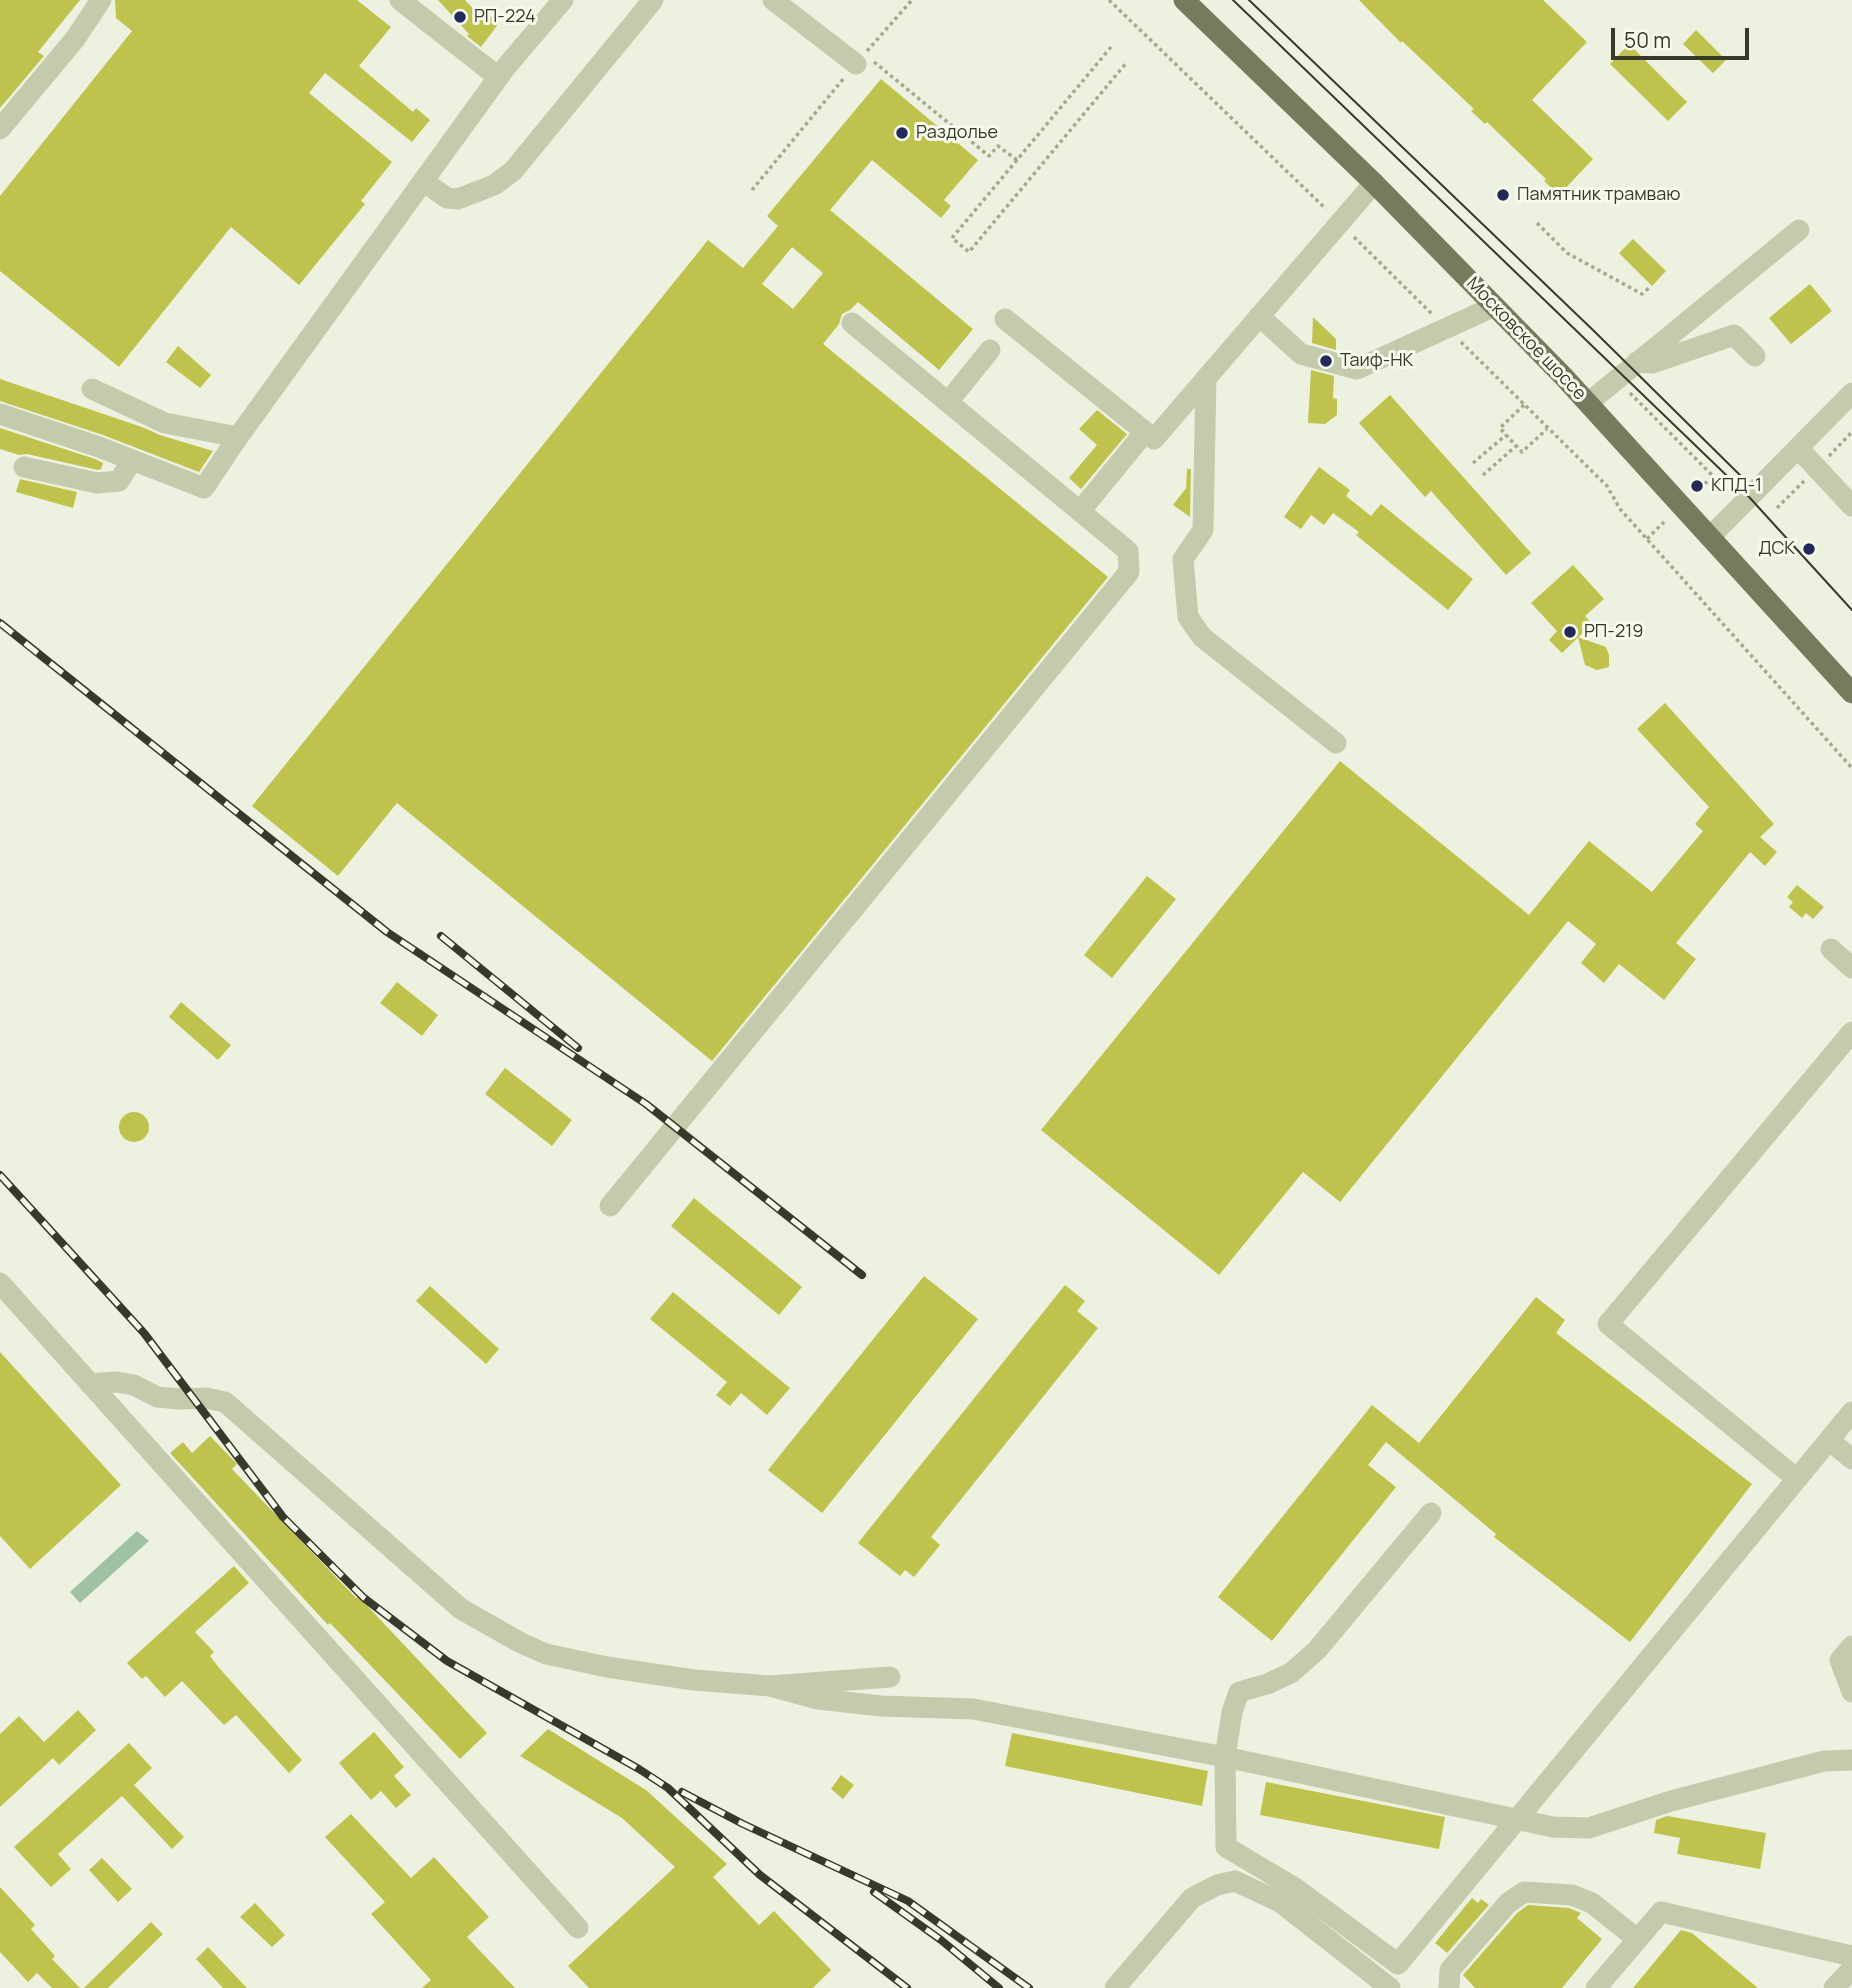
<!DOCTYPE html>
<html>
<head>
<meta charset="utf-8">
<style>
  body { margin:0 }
  #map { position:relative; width:1852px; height:1988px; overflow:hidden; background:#edf2e0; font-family:Manrope,sans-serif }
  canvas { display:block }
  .scale { position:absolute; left:1611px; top:28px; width:138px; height:32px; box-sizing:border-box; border:4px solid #38392b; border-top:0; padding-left:9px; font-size:21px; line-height:24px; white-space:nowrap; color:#38392b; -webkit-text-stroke:5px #f6faec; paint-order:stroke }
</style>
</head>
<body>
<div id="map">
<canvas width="1852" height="1988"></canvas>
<div class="scale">50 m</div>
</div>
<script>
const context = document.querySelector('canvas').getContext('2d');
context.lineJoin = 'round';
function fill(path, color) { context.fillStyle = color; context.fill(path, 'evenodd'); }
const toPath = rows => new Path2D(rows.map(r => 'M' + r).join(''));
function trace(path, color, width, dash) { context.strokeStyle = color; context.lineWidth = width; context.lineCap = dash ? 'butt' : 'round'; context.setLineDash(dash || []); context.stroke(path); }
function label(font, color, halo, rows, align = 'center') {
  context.font = font + ' Manrope,sans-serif'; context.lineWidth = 6; context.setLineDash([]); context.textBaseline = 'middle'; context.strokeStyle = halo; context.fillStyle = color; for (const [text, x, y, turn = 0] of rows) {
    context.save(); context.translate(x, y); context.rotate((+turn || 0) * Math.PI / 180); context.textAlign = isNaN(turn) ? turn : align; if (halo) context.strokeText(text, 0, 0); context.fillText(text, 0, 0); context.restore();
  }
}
const green = toPath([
  [137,1531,149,1541,80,1603,70,1592]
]);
const building = toPath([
  [0,0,80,0,38,52,44,56,0,108],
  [115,0,357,0,391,27,359,66,413,112,416,108,430,120,412,142,325,73,309,93,392,162,361,201,365,204,299,285,231,227,119,367,0,271,0,196,132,31,116,18],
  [438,0,465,0,481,17,485,12,499,23,481,47,467,36,469,34],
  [1359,0,1543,0,1587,42,1532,100,1593,159,1559,195,1544,181,1546,179,1487,122,1485,124,1471,111,1474,109,1402,41,1401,43],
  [1696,30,1726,60,1713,73,1683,44],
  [1629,44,1687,102,1668,121,1610,64],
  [881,79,978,160,944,200,951,206,941,218,872,160,830,210,973,329,939,370,858,302,850,310,842,314,839,324,823,344,1108,577,712,1061,397,803,338,876,252,806,708,240,743,268,778,226,767,216],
  [792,247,823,273,793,309,762,284],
  [1633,239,1666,271,1652,286,1619,253],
  [1810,284,1832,311,1791,344,1769,318],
  [1313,317,1336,339,1336,350,1312,343],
  [178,346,211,375,200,388,166,362],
  [1311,370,1334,376,1333,398,1337,399,1337,415,1325,424,1308,423],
  [0,379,142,427,160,435,213,451,199,472,103,435,0,401],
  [1390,395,1531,553,1506,575,1431,491,1425,497,1359,423],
  [1097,410,1127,434,1081,489,1069,478,1097,445,1079,429],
  [0,428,95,459,103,463,101,469,98,470,27,454,19,455,0,449],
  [1319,467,1350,490,1346,496,1371,516,1381,504,1473,579,1448,610,1356,535,1359,532,1333,513,1324,525,1311,515,1301,529,1284,517],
  [1187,469,1191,469,1190,517,1173,505,1186,488],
  [20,479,77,492,73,508,16,492],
  [1573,565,1604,599,1585,616,1592,624,1562,653,1549,640,1557,631,1531,603],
  [1578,637,1606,647,1609,655,1609,667,1597,670,1585,665],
  [1665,703,1774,824,1760,837,1777,852,1765,866,1750,852,1676,943,1696,959,1664,1000,1619,964,1604,983,1581,963,1596,944,1568,921,1340,1202,1303,1172,1219,1275,1041,1130,1340,761,1529,915,1589,841,1652,892,1703,831,1695,824,1709,807,1637,729],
  [1147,876,1176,899,1112,978,1084,955],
  [1797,885,1824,907,1813,919,1806,913,1802,918,1789,907,1793,902,1787,897],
  [397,982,438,1015,422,1036,380,1003],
  [181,1002,231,1045,218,1060,169,1017],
  [505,1068,572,1120,552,1146,485,1094],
  '119 1127a15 15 0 1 1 30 0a15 15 0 1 1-30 0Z',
  [694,1198,802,1287,779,1315,671,1226],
  [924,1276,978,1319,822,1513,768,1470],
  [1065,1285,1085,1301,1077,1311,1098,1328,931,1537,940,1545,914,1577,905,1570,900,1576,858,1543],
  [430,1286,499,1349,486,1364,416,1301],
  [673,1292,790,1388,767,1415,741,1393,730,1406,716,1395,727,1382,650,1319],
  [1536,1297,1565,1320,1556,1333,1752,1484,1630,1642,1494,1537,1496,1534,1386,1442,1368,1465,1396,1487,1272,1641,1218,1597,1372,1405,1419,1443],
  [0,1352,121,1485,30,1569,0,1536],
  [210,1436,237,1464,232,1469,356,1598,358,1596,487,1733,460,1759,330,1623,328,1625,170,1453,183,1442,192,1453],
  [234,1566,249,1583,195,1632,214,1652,210,1656,220,1669,302,1760,289,1773,236,1715,224,1725,182,1681,165,1697,146,1676,142,1679,127,1663],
  [78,1710,96,1730,59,1765,53,1758,0,1807,0,1734,19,1716,44,1742],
  [548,1729,646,1790,727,1864,713,1877,759,1925,774,1911,831,1970,813,1988,589,1988,568,1966,675,1867,622,1818,520,1756],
  [374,1732,404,1767,394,1776,411,1795,396,1808,381,1791,371,1800,339,1763],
  [1012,1733,1208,1771,1202,1806,1005,1766],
  [129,1743,152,1768,134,1785,184,1837,172,1849,122,1796,58,1854,71,1869,51,1887,14,1847],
  [841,1775,854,1785,843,1799,831,1789],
  [1266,1782,1445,1817,1439,1849,1260,1815],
  [351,1814,411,1878,434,1857,489,1917,467,1937,515,1988,422,1988,431,1980,371,1914,385,1902,325,1837],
  [1667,1816,1766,1833,1760,1869,1677,1854,1680,1838,1654,1833,1656,1820],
  [102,1858,132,1889,118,1902,89,1870],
  [0,1887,35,1925,31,1929,55,1956,52,1959,80,1988,52,1988,37,1973,28,1982,0,1952],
  [1472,1898,1478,1903,1481,1899,1489,1905,1447,1953,1435,1943],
  [255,1903,285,1935,272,1947,240,1917],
  [1528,1905,1569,1908,1581,1913,1577,1918,1602,1939,1562,1988,1475,1988,1463,1975,1517,1913],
  [151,1922,163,1934,108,1988,84,1988],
  [1681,1930,1692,1933,1758,1988,1633,1988],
  [208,1947,227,1967,247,1988,223,1988,196,1959]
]);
const path = toPath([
  [1109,0,1326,209],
  [1111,47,952,238,969,252,1127,62],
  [867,51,912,0],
  [874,62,989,156,998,146,1017,160],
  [752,190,844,78],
  [1537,223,1567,253,1642,294,1650,287],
  [1354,237,1433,315],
  [1461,342,1607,486,1620,509,1852,768],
  [1630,393,1728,491],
  [1524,405,1500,428,1506,435,1522,452,1547,429],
  [1829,456,1852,432],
  [1473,463,1506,435],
  [1483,475,1516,446],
  [1699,488,1713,477],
  [1777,508,1804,481],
  [1647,539,1664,522]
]);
const minor = toPath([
  [400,0,498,77],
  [773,0,856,64],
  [0,129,75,39,101,0],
  [423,181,447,198,458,199,494,185,513,171,653,0],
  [1259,316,1301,354,1357,369,1495,306],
  [1005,319,1154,439,1374,183],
  [1637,362,1652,363,1734,335,1755,356],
  [1206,378,1203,530,1183,559,1188,617,1202,637,1336,743],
  [92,389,165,423,238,437],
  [948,402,990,350],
  [1588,403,1799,230],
  [0,414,99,447,204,488,238,437,505,68,563,0],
  [1798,448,1852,506],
  [24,467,97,483,119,481,132,460],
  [1081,510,1145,432],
  [1710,537,1852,393],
  [1831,949,1852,968],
  [610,1206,1129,572,1128,551,852,323],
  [0,1283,578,1928],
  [90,1384,116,1382,134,1385,157,1397,180,1399,206,1398,225,1402,461,1609,521,1643,546,1654,607,1667,694,1680,770,1686,890,1677],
  [1829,1440,1852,1459],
  [1797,1479,1608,1324,1852,1032],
  [1431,1513,1317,1650,1291,1673,1267,1684,1239,1692,1232,1712,1225,1757,1226,1847,1295,1888,1398,1964,1852,1412],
  [1852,1646,1840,1660,1852,1692],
  [770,1686,818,1699,881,1706,973,1709,1225,1757,1553,1827,1589,1828,1671,1801,1824,1761,1852,1760],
  [1115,1988,1192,1898,1217,1885,1235,1881,1280,1902,1390,1988],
  [1449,1988,1450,1970,1508,1903,1524,1892,1572,1895,1592,1903,1637,1939],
  [1596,1988,1661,1912,1852,1956],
  [1834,1988,1852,1969]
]);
const major = toPath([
  [1184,0,1374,183,1564,377,1852,693]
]);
const tram = toPath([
  [1233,0,1750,498,1852,610],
  [1249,0,1595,332,1748,483]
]);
const rail = toPath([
  [0,623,387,932,646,1104,862,1275],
  [441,936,578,1048],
  [0,1175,144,1333,283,1517,364,1598,447,1661,639,1769,668,1788,760,1875,907,1988],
  [682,1792,743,1824,908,1901,1029,1988],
  [874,1892,941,1940,999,1988]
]);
const markers = [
  [460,17,7,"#212a59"],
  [902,133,7,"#212a59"],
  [1503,195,7,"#212a59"],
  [1326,361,7,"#212a59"],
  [1697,486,7,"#212a59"],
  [1809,549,7,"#212a59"],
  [1570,632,7,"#212a59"]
];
const poiNames = [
  ["РП-224",474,17],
  ["Раздолье",916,133],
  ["Памятник трамваю",1517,195],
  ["Таиф-НК",1340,361],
  ["КПД-1",1711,486],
  ["ДСК",1795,549,"right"],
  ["РП-219",1584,632]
];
const streetNames = [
  ["Московское шоссе",1526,339,46]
];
fill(green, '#a0c1a4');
fill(building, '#c0c24e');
trace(path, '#a4aa8b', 3.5, [3.5, 3.5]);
trace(minor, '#c3cbac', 21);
trace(major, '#777a5c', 21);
trace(tram, '#38392b', 2);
trace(rail, '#38392b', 8);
trace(rail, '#f6faec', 5, [16]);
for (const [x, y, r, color] of markers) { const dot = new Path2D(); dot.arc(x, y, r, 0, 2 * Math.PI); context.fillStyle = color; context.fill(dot); trace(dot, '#f6faec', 2.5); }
label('18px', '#38392b', '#f6faec', poiNames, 'left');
label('18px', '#38392b', '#f6faec', streetNames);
</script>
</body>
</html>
